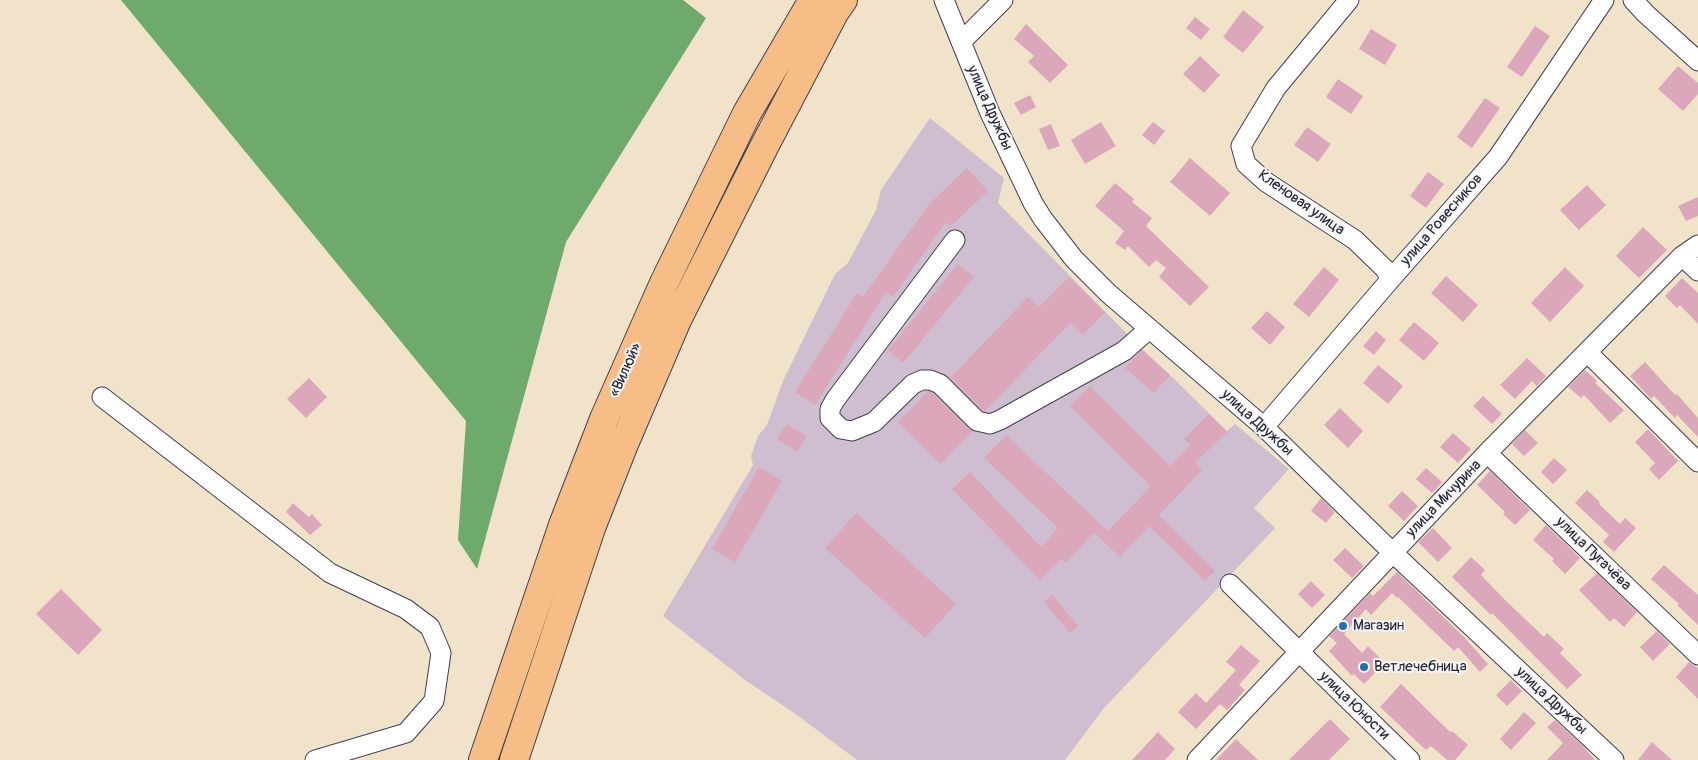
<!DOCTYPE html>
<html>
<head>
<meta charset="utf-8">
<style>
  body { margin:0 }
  canvas { display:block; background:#f1e3ca }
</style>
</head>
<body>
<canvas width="1698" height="760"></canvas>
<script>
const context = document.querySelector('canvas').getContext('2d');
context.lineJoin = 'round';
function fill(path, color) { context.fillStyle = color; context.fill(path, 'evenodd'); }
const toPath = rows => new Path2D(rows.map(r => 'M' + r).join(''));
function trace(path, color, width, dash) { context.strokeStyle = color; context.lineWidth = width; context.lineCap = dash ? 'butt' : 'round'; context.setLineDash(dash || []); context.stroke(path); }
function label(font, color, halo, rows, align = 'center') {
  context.font = font + ' Pangolin,sans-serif'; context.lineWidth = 4; context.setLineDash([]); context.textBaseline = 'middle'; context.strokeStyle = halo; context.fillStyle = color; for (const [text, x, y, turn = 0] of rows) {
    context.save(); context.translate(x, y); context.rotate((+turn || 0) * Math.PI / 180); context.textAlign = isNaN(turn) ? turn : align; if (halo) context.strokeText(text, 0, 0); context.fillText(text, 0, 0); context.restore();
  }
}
const industrial = toPath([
  [930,118,1004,178,998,203,1142,349,1170,375,1227,431,1235,424,1289,469,1254,508,1275,528,1104,708,1065,760,857,760,797,715,745,680,663,616,753,465,751,456,758,436,767,425,783,381,835,274,848,263,876,210,881,190]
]);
const forest = toPath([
  [121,0,683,0,706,18,566,242,477,569,458,540,466,421]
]);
const building = toPath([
  [1243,10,1264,27,1243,53,1223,37],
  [1195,17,1210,29,1201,40,1186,28],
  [1026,24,1068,65,1050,83,1028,62,1034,56,1014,39],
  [1535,26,1550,36,1522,77,1507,67],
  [1371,29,1397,45,1385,65,1359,49],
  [1200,56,1220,75,1204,93,1183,74],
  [1678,66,1698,83,1698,94,1683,111,1658,89],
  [1338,79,1363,96,1351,114,1326,97],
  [1030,95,1036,107,1021,115,1014,103],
  [1485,98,1500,108,1472,148,1457,137],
  [1101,122,1116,146,1085,164,1071,140],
  [1153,122,1165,131,1154,145,1142,135],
  [1051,124,1060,146,1048,150,1039,129],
  [1307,127,1331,144,1318,162,1294,145],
  [1190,158,1230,193,1210,216,1170,182],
  [967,168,988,191,950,227,946,222,893,297,886,292,815,405,795,392,857,293,863,297,929,204],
  [1428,172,1444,184,1426,208,1410,196],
  [1115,183,1134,199,1132,202,1152,218,1146,226,1209,287,1190,306,1159,277,1166,268,1156,260,1149,267,1128,246,1125,250,1115,243,1124,231,1095,206],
  [1587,185,1606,205,1579,230,1560,210],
  [1698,197,1698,216,1686,221,1678,206],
  [1643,227,1667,250,1639,278,1616,256],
  [958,264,974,277,903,363,888,350],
  [1324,267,1339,280,1309,317,1293,304],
  [1565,267,1584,286,1550,322,1531,303],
  [1446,276,1478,305,1463,322,1431,293],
  [1069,277,1105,312,1083,335,1070,323,985,411,983,411,950,378,1028,297,1039,307],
  [1682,278,1698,293,1698,324,1680,305,1677,308,1665,296],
  [1267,311,1285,327,1270,345,1251,328],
  [1414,322,1439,343,1424,361,1399,340],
  [1376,331,1386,340,1374,355,1363,346],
  [1142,350,1170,375,1154,393,1125,368],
  [1527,358,1546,376,1537,386,1532,381,1515,399,1500,385],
  [1645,362,1675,395,1677,394,1698,418,1698,437,1677,415,1675,418,1654,396,1651,399,1630,376],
  [1378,365,1403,386,1388,404,1363,383],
  [1585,370,1597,381,1595,383,1624,410,1610,423,1584,395,1581,398,1568,387],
  [309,378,327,397,306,418,287,399],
  [1090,386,1170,466,1190,445,1184,439,1209,414,1227,432,1195,463,1202,470,1159,515,1215,571,1205,581,1149,526,1120,557,1094,532,1066,563,1062,559,1040,580,952,489,970,472,1041,547,1058,528,984,458,1006,435,1108,531,1151,486,1070,406],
  [928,391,934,394,973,431,941,464,898,422],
  [1483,396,1502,414,1492,424,1473,406],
  [1340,408,1363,431,1348,448,1324,425],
  [787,424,807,436,797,452,777,439],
  [1648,429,1678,461,1659,480,1649,469,1655,463,1635,442],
  [1525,430,1538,443,1524,456,1512,444],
  [1453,433,1471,449,1458,463,1440,447],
  [1554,458,1567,470,1553,484,1541,472],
  [759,467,782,481,735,562,712,549],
  [1426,468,1442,482,1432,493,1416,479],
  [1490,471,1530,510,1515,525,1503,514,1505,512,1477,485],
  [1587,490,1600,502,1599,504,1620,524,1625,518,1636,528,1614,552,1603,542,1609,535,1575,503],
  [1402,491,1418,506,1404,521,1388,506],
  [1321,498,1335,512,1326,523,1311,511],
  [293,503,309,517,312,514,322,525,310,535,286,512],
  [856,513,956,604,925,638,825,548],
  [1546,525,1580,558,1565,574,1552,561,1554,559,1533,540],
  [1433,528,1452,548,1438,562,1418,542],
  [1345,548,1364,566,1352,578,1333,560],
  [1471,557,1485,570,1481,575,1505,600,1544,637,1547,633,1564,649,1560,653,1582,675,1567,689,1492,613,1491,615,1452,577],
  [1664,565,1698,595,1698,625,1677,605,1679,604,1651,579],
  [1397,572,1464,637,1488,664,1480,672,1458,647,1454,651,1398,597,1397,598,1392,593,1371,615,1366,609,1344,634,1362,653,1368,646,1385,663,1364,684,1354,674,1352,676,1329,651,1337,643,1329,636,1370,593,1373,596],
  [1597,573,1637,612,1624,627,1614,618,1610,622,1579,590],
  [1311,581,1325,595,1312,608,1298,594],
  [61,589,102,630,78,655,36,614],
  [1052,595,1078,626,1070,633,1044,602],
  [1657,631,1670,644,1653,661,1640,647],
  [1241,645,1260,661,1239,685,1245,690,1227,710,1220,704,1196,729,1178,712,1196,693,1206,703,1236,670,1226,662],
  [1689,662,1698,668,1698,699,1676,677],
  [1511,680,1522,691,1507,706,1496,695],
  [1401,684,1450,732,1452,731,1468,745,1455,760,1447,760,1431,746,1426,750,1380,707],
  [1524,712,1536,723,1511,750,1500,739],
  [1330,719,1350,739,1329,760,1289,760],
  [1555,720,1582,745,1595,760,1547,760,1563,743,1547,727],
  [1158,732,1175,749,1165,760,1132,760],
  [1236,739,1258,760,1216,760],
  [1652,742,1672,760,1638,760]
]);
const minor = toPath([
  [944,0,990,113,1033,203,1043,219,1074,259,1108,293,1264,427,1392,552,1614,760],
  [1349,0,1276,88,1241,146,1246,164,1266,182,1355,240,1386,270,1390,280],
  [1633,0,1646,14,1698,61],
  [961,42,1003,0],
  [955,240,835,400,830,409,830,418,841,429,852,431,874,422,913,384,922,380,930,380,940,384,977,421,990,424,1000,420,1124,351,1149,329],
  [1682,256,1698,271],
  [1588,353,1698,462],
  [102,397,330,573,406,609,430,627,441,653,434,701,406,733,315,760],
  [1264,427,1390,280,1498,157,1604,0],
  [1487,453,1698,655],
  [1230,584,1410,760],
  [1197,760,1487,453,1682,256,1698,245]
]);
const highway = toPath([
  [483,760,563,525,604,419,664,283,747,113,813,0],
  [514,760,591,528,624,444,677,320,765,145,834,13,843,0]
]);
const markers = [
  [1343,626,5,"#1f6fb2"],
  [1364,667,5,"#1f6fb2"]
];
const streetNames = [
  ["улица Дружбы",989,108,66],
  ["Кленовая улица",1301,203,35],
  ["улица Ровесников",1442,220,-49],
  ["«Вилюй»",626,370,-66],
  ["улица Дружбы",1257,423,42],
  ["улица Мичурина",1444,499,-46],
  ["улица Пугачёва",1593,554,44],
  ["улица Дружбы",1551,701,43],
  ["улица Юности",1354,706,44]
];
const poiNames = [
  ["Магазин",1353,626],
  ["Ветлечебница",1374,667]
];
fill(industrial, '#cebed0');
fill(forest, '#6eaa6b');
fill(building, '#dba8bb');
trace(minor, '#413f50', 21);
trace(highway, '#413f50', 30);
trace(minor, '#fff', 19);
trace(highway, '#f6be86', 28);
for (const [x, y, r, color] of markers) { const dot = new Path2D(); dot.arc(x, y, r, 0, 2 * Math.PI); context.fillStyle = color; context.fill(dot); trace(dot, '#f6f6f2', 2); }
label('15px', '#22223b', '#f6f6f2', streetNames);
label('15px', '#22223b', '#f6f6f2', poiNames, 'left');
</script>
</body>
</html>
